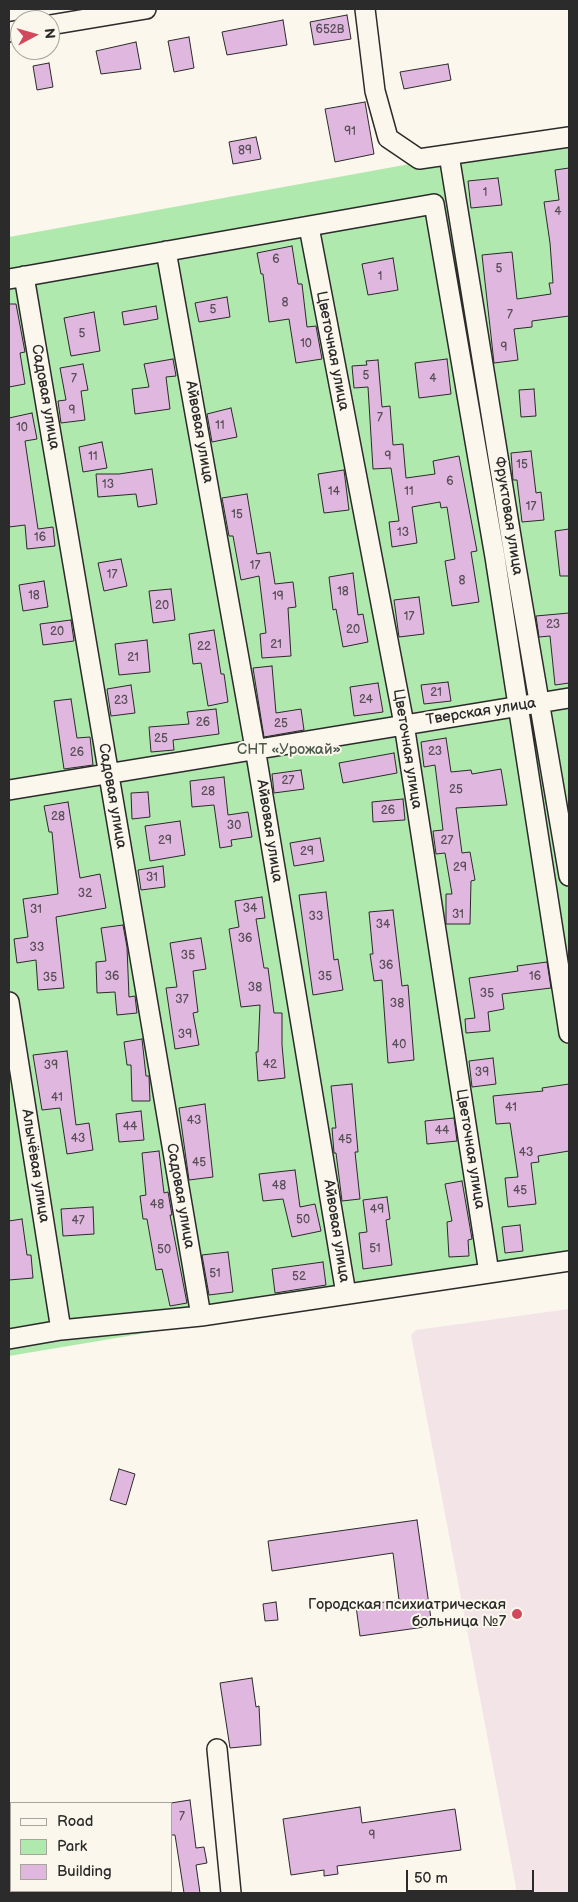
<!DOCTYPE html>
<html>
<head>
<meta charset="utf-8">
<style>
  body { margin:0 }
  #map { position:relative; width:578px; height:1902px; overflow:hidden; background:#fbf7ec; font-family:"Balsamiq Sans",sans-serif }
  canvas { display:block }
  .frame { position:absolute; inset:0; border:10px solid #2b2b2b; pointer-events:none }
  .legend { position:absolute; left:10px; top:1802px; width:162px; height:90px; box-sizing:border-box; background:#fbf7ec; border:1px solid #a8a59f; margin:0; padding:6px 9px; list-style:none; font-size:15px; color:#2b2b2b }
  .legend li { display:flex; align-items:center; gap:10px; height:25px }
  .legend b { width:25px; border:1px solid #a8a59f }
  .north { position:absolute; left:10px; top:10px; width:50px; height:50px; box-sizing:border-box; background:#fbf7ec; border:1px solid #a8a59f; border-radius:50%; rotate:84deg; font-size:14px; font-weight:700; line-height:20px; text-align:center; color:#2b2b2b }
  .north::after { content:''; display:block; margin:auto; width:18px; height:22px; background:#d1495b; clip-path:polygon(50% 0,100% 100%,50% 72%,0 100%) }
  .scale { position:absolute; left:406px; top:1870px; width:128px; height:22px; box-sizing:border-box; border:2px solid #2b2b2b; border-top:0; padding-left:6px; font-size:15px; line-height:18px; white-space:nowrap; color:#2b2b2b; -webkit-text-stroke:4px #fbf7ec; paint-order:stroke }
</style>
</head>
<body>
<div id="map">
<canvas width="578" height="1902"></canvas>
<div class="frame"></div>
<ul class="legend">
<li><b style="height:6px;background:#fbf7ec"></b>Road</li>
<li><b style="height:14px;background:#b0e9ad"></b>Park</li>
<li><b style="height:14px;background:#e0b7de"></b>Building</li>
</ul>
<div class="north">N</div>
<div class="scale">50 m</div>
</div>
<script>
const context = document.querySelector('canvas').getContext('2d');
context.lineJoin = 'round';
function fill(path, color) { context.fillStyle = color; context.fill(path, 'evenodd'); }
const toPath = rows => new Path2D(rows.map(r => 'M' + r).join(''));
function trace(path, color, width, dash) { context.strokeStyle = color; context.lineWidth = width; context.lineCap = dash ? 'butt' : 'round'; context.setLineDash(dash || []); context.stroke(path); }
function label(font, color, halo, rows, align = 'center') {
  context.font = font + ' "Balsamiq Sans",sans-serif'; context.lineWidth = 4; context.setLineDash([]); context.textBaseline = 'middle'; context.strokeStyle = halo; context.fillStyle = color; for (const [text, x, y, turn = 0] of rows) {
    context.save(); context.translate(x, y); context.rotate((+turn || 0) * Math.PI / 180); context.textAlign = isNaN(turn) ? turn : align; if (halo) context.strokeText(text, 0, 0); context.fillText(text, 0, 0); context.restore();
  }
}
const built = toPath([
  [569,1309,569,1893,517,1893,411,1335,416,1330]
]);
const green = toPath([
  [569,135,569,1262,9,1356,9,237]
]);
const building = toPath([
  [347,15,351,39,314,45,310,22,347,15],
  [283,20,287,45,227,55,222,32,283,20],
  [189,37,194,68,174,72,168,41,189,37],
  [136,42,141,69,101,74,96,51,136,42],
  [49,63,53,87,37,90,33,66,49,63],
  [448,64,451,80,404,89,400,72,448,64],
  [365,102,374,154,335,162,325,109,365,102],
  [256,137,261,159,233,164,229,142,256,137],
  [569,168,569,316,532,321,532,327,514,329,518,360,494,363,482,255,512,252,517,299,551,294,549,283,553,283,550,243,544,202,559,200,555,170,569,168],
  [498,178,502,205,471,208,468,181,498,178],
  [292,246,298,284,302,284,307,327,316,326,322,359,296,363,289,319,269,322,263,274,261,274,257,253,292,246],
  [393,258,398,290,368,295,362,264,393,258],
  [227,297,230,317,199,322,195,303,227,297],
  [9,304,16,304,25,352,20,353,25,384,9,387,9,304],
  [156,306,158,319,124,325,122,312,156,306],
  [94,312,100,351,71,356,64,318,94,312],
  [173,359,176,376,166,377,170,409,135,414,132,389,149,387,144,364,173,359],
  [447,359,451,394,419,398,415,363,447,359],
  [378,360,382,407,390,406,393,445,403,444,406,478,435,474,433,461,459,456,477,551,471,552,479,602,452,606,445,561,455,559,447,507,441,508,440,502,412,507,417,543,392,547,389,522,399,521,391,468,373,469,368,387,354,388,352,366,367,365,366,361,378,360],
  [83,364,88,390,81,391,85,420,61,423,58,401,66,400,60,368,83,364],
  [534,389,536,416,521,417,519,390,534,389],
  [231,408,237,437,212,442,207,414,231,408],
  [32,413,37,439,25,441,38,529,53,527,55,546,27,549,25,525,9,527,9,418,32,413],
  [102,442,107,468,83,472,79,447,102,442],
  [531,451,536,493,541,492,544,520,522,522,517,480,513,480,511,453,531,451],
  [152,469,157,504,138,507,136,494,98,497,96,474,119,474,152,469],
  [344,470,349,510,324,513,318,474,344,470],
  [247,494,257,554,270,552,275,584,293,582,296,607,288,608,291,656,262,658,260,634,266,633,259,576,241,580,233,536,229,536,222,498,247,494],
  [569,529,569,576,560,576,555,531,569,529],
  [121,559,127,586,104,591,98,563,121,559],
  [353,573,358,615,363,614,368,642,343,647,336,609,333,610,329,577,353,573],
  [44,581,48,607,23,611,19,585,44,581],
  [171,589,175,620,153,623,149,591,171,589],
  [419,597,424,634,399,637,394,600,419,597],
  [569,613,569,683,555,685,550,636,539,637,536,616,569,613],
  [71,620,74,641,43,645,40,624,71,620],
  [214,630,221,674,224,674,228,702,208,706,201,663,193,664,189,634,214,630],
  [147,640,150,672,119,675,115,644,147,640],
  [272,666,276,713,301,709,304,730,264,737,253,668,272,666],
  [448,682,451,701,424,704,421,685,448,682],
  [378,683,383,712,354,716,350,687,378,683],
  [131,685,135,713,111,716,107,689,131,685],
  [71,699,77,738,90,737,93,765,64,769,54,701,71,699],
  [216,709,219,734,173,740,174,750,151,752,149,727,189,724,187,712,216,709],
  [446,738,451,772,471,770,472,774,501,769,507,805,456,808,462,853,470,852,475,880,471,881,470,924,446,924,446,894,452,894,445,853,436,854,433,831,443,830,435,765,424,767,421,742,446,738],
  [394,753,397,773,343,783,339,763,394,753],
  [301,770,304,789,274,793,272,774,301,770],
  [224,777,228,815,248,812,252,837,231,840,232,846,220,848,214,805,192,807,190,781,224,777],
  [148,792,150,817,132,819,131,793,148,792],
  [403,799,405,820,373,822,372,802,403,799],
  [68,802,80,878,100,874,106,908,56,917,64,988,38,990,36,960,17,963,14,939,28,937,23,899,58,894,52,832,49,832,44,806,68,802],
  [180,821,185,855,150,861,145,826,180,821],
  [320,838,324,861,294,866,290,843,320,838],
  [163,866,165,887,141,890,138,870,163,866],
  [326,892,334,960,338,959,343,990,313,995,299,895,326,892],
  [262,897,265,918,256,919,264,968,268,968,274,1013,282,1013,282,1045,285,1078,258,1081,256,1052,258,1052,260,1005,241,1007,229,929,239,927,235,901,262,897],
  [393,910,402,986,408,985,414,1060,388,1063,382,980,374,981,370,954,373,954,369,912,393,910],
  [123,925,127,947,129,997,135,996,137,1013,117,1015,115,992,97,993,96,962,106,961,101,928,123,925],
  [201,938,206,969,193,971,198,1012,193,1013,199,1045,175,1049,166,988,177,987,170,943,201,938],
  [547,962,551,988,502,994,504,1009,488,1012,490,1031,466,1033,465,1019,475,1018,469,978,518,971,517,966,547,962],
  [142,1039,146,1076,149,1076,150,1101,132,1101,131,1065,127,1065,124,1042,142,1039],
  [67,1051,76,1125,89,1123,93,1150,67,1154,60,1108,42,1110,33,1055,67,1051],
  [493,1058,496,1084,472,1087,469,1061,493,1058],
  [352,1084,358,1152,355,1152,360,1199,342,1201,336,1153,334,1153,332,1128,336,1128,331,1086,352,1084],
  [569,1084,569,1151,538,1156,539,1162,531,1163,536,1204,508,1207,505,1178,518,1177,510,1123,496,1124,493,1096,543,1091,542,1088,569,1084],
  [205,1104,213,1177,189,1180,179,1108,205,1104],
  [141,1111,144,1140,119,1142,116,1114,141,1111],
  [454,1118,457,1141,427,1144,425,1121,454,1118],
  [159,1151,164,1193,168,1192,172,1215,170,1215,186,1298,187,1303,170,1306,162,1269,156,1270,147,1219,143,1219,140,1196,146,1195,142,1153,159,1151],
  [295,1170,300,1207,315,1204,321,1231,292,1237,283,1199,263,1201,259,1174,295,1170],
  [462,1181,472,1239,468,1240,469,1256,449,1257,447,1222,452,1221,445,1184,462,1181],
  [387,1197,390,1219,386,1220,392,1265,363,1269,359,1233,367,1232,363,1200,387,1197],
  [93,1207,94,1234,63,1236,61,1209,93,1207],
  [22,1219,27,1255,31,1255,33,1278,9,1280,9,1221,22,1219],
  [520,1225,523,1251,505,1253,502,1227,520,1225],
  [228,1252,233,1292,209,1295,202,1255,228,1252],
  [323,1262,326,1285,275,1293,272,1269,323,1262],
  [119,1469,135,1474,126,1505,110,1500,119,1469],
  [417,1520,432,1626,360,1636,356,1606,399,1600,393,1553,272,1571,268,1541,417,1520],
  [276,1602,278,1620,265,1621,263,1604,276,1602],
  [252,1678,256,1707,259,1706,261,1745,230,1748,220,1683,252,1678],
  [190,1800,196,1848,204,1847,207,1863,196,1865,200,1893,184,1893,175,1835,171,1835,171,1803,190,1800],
  [360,1807,362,1823,455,1809,461,1850,337,1866,338,1874,324,1876,324,1870,291,1875,283,1819,360,1807]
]);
const minor = toPath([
  [365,9,375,91,388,138,419,159,569,137],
  [50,25,146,9],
  [9,32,20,30],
  [449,155,514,555,569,876],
  [309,227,404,724,489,1273],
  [166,251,255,748,346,1294],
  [24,276,201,1316],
  [9,279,434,204,495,557,569,1033],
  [9,790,569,698],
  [9,1002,61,1330],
  [9,1339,61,1330,201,1316,569,1261],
  [217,1749,231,1893],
  [139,1893,139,1891]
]);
const markers = [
  [517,1614,6,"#d1495b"]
];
const numberNames = [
  ["652В",330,30],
  ["91",350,132],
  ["89",245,151],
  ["1",485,193],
  ["4",558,212],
  ["6",276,260],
  ["5",499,269],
  ["1",380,277],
  ["8",285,303],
  ["5",213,310],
  ["7",510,315],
  ["5",82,334],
  ["10",306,344],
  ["9",504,348],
  ["5",366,376],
  ["7",74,379],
  ["4",433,379],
  ["9",72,411],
  ["7",380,418],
  ["11",220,426],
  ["10",22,428],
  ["11",93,457],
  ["9",388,457],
  ["15",522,465],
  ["6",450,482],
  ["13",108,485],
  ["14",334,492],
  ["11",409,492],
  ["17",531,507],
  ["15",237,515],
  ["13",403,533],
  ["16",40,538],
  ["17",255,566],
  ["17",112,575],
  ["8",462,581],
  ["18",343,592],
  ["18",34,596],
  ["19",278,597],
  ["20",162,606],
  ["17",409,617],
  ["23",553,625],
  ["20",353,630],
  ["20",57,632],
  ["21",276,645],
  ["22",204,647],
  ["21",133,658],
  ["21",436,693],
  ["24",366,700],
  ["23",121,701],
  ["26",203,723],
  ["25",281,724],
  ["25",161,739],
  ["23",435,752],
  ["26",77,753],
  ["27",288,781],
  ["25",456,790],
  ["28",208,792],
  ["26",388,811],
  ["28",58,817],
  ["30",234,826],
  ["29",165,841],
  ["27",447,841],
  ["29",307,852],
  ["29",460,868],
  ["31",152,878],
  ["32",85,894],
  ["34",250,909],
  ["31",36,910],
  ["31",458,915],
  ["33",316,917],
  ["34",383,925],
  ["36",245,939],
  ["33",37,948],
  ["35",188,956],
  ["36",386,966],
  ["36",112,977],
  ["35",325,977],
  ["16",535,977],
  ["35",50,978],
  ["38",255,988],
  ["35",487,994],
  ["37",182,1000],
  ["38",397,1004],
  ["39",185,1035],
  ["40",399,1045],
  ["42",270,1065],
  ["39",51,1066],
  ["39",482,1073],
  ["41",57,1098],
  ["41",511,1108],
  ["43",194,1121],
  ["44",130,1127],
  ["44",442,1131],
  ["43",78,1139],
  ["45",345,1140],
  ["43",526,1153],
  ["45",199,1163],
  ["48",279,1186],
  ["45",520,1191],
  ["48",157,1205],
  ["49",377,1210],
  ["50",303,1220],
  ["47",78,1221],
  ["51",375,1249],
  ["50",164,1250],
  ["51",215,1274],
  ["52",299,1277],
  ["7",182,1817],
  ["9",372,1836]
];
const streetNames = [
  ["Цветочная улица",332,351,79],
  ["Садовая улица",45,397,80],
  ["Айвовая улица",199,432,80],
  ["Фруктовая улица",508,516,81],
  ["Тверская улица",481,712,-9],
  ["Цветочная улица",407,749,81],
  ["Садовая улица",112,796,80],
  ["Айвовая улица",269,831,81],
  ["Цветочная улица",470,1149,81],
  ["Алычёвая улица",35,1166,81],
  ["Садовая улица",180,1196,80],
  ["Айвовая улица",336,1231,81]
];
const parkNames = [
  ["СНТ «Урожай»",289,750]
];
const poiNames = [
  ["Городская психиатрическая",506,1605],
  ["больница №7",506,1622]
];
fill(built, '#f3e4e8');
fill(green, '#b0e9ad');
fill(building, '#e0b7de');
trace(building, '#2b2b2b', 1);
trace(minor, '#2b2b2b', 22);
trace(minor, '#fbf7ec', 19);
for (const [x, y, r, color] of markers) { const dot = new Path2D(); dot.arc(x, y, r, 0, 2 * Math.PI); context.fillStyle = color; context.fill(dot); trace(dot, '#fbf7ec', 2); }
label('12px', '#584e58', null, numberNames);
label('15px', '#2b2b2b', '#fbf7ec', streetNames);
label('15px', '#4c5a4c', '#fbf7ec', parkNames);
label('15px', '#2b2b2b', '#fbf7ec', poiNames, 'right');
</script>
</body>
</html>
